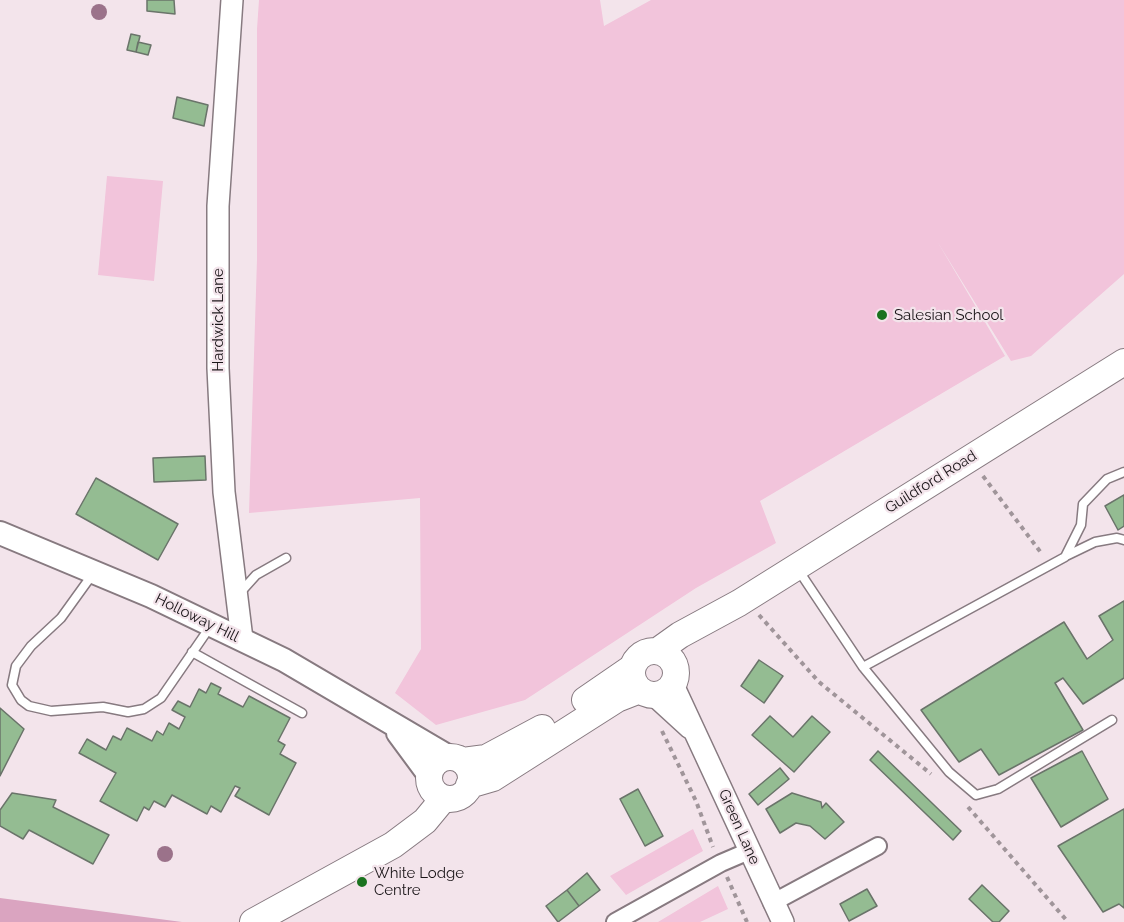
<!DOCTYPE html>
<html>
<head>
<meta charset="utf-8">
<style>
  body { margin:0 }
  canvas { display:block; background:#f3e4eb }
</style>
</head>
<body>
<canvas width="1124" height="922"></canvas>
<script>
const context = document.querySelector('canvas').getContext('2d');
context.lineJoin = 'round';
function fill(path, color) { context.fillStyle = color; context.fill(path, 'evenodd'); }
const toPath = rows => new Path2D(rows.map(r => 'M' + r).join(''));
function trace(path, color, width, dash) { context.strokeStyle = color; context.lineWidth = width; context.lineCap = dash ? 'butt' : 'round'; context.setLineDash(dash || []); context.stroke(path); }
function label(font, color, halo, rows, align = 'center') {
  context.font = font + ' Raleway,sans-serif'; context.lineWidth = 4.5; context.setLineDash([]); context.textBaseline = 'middle'; context.strokeStyle = halo; context.fillStyle = color; for (const [text, x, y, turn = 0] of rows) {
    context.save(); context.translate(x, y); context.rotate((+turn || 0) * Math.PI / 180); context.textAlign = isNaN(turn) ? turn : align; if (halo) context.strokeText(text, 0, 0); context.fillText(text, 0, 0); context.restore();
  }
}
const green = toPath([
  [259,0,600,0,604,26,651,0,1124,0,1124,274,1031,356,1011,361,937,241,1005,356,760,501,776,543,696,588,525,700,436,725,395,693,421,649,420,498,249,513,257,259,257,29],
  [107,176,163,181,154,281,98,275],
  [693,829,703,851,626,895,610,876],
  [718,886,728,909,700,922,658,922]
]);
const forest = toPath([
  [0,898,182,922,0,922]
]);
const building = toPath([
  [147,0,174,0,175,14,147,11,147,0],
  [131,34,140,36,136,52,127,50,131,34],
  [138,42,151,45,148,55,136,52,138,42],
  [177,97,208,105,204,126,173,118,177,97],
  [205,456,206,480,154,482,153,458,205,456],
  [96,478,178,524,158,560,76,514,96,478],
  [1124,495,1124,526,1118,530,1105,506,1124,495],
  [1124,601,1124,678,1083,704,1063,678,1055,683,1083,730,999,775,981,749,959,762,921,710,1064,622,1087,659,1113,640,1099,616,1124,601],
  [759,660,783,676,764,703,741,686,759,660],
  [211,683,221,688,218,694,243,707,249,696,290,718,278,741,285,745,280,754,296,763,269,815,235,796,240,788,235,786,221,812,211,806,207,814,172,795,165,807,154,801,149,810,144,807,137,821,100,801,116,773,79,753,87,739,106,750,113,736,121,740,127,728,152,741,157,731,163,735,169,723,179,729,185,717,172,710,178,701,190,707,199,689,206,693,211,683],
  [0,708,24,729,0,776,0,708],
  [770,716,793,737,812,716,830,732,794,772,752,735,770,716],
  [878,751,961,831,953,840,870,760,878,751],
  [1082,751,1108,799,1061,827,1031,778,1082,751],
  [780,768,789,779,758,805,749,794,780,768],
  [638,789,663,836,645,846,620,799,638,789],
  [12,793,56,800,53,807,109,835,93,864,29,830,23,839,0,826,0,810,12,793],
  [792,793,821,802,822,808,826,803,844,822,825,839,810,826,796,823,780,833,766,809,792,793],
  [1124,809,1124,908,1119,904,1103,912,1058,846,1124,809],
  [587,873,600,890,579,906,567,890,587,873],
  [982,885,1009,911,999,922,993,922,969,899,982,885],
  [867,889,877,906,849,921,840,904,867,889],
  [567,890,579,906,558,922,546,906,567,890]
]);
const path = toPath([
  [983,476,1042,554],
  [759,615,819,682,931,774],
  [662,731,696,801,713,847],
  [968,807,1068,922],
  [727,877,747,922]
]);
const service = toPath([
  [1066,556,1095,542,1117,538,1124,540],
  [797,568,863,667,949,772,976,795,998,789,1112,720],
  [92,575,61,618,31,646,16,666,12,685,21,700,29,706,51,711,103,707,128,712,144,709,161,698,210,627],
  [238,595,256,575,286,558],
  [192,652,302,713],
  [863,667,1065,557,1081,525,1083,504,1107,479,1124,472]
]);
const minor = toPath([
  [772,903,878,846],
  [615,922,721,863,749,851]
]);
const tertiary = toPath([
  [232,0,218,206,218,368,224,492,242,639],
  [673,685,783,922],
  [655,696,690,728]
]);
const secondary = toPath([
  [0,533,151,596,284,660,449,757],
  [398,733,429,775]
]);
const primary = toPath([
  [659,650,680,635,739,603,1124,362],
  '632 673a22 22 0 1 1 44 0a22 22 0 1 1-44 0Z',
  [585,700,633,667],
  '429 778a21 21 0 1 1 42 0a21 21 0 1 1-42 0Z',
  [463,761,486,758,542,728],
  [469,785,493,778,617,699,640,690],
  [253,922,393,845,425,821,444,798]
]);
const trees = [
  [99,12],
  [165,854]
];
const markers = [
  [882,315,6,"#1a731f"],
  [362,882,6,"#1a731f"]
];
const poiNames = [
  ["Salesian School",894,315],
  ["White Lodge",374,873],
  ["Centre",374,890]
];
const streetNames = [
  ["Hardwick Lane",218,320,-90],
  ["Guildford Road",931,482,-32],
  ["Holloway Hill",197,618,26],
  ["Green Lane",739,827,66]
];
fill(green, '#f2c4db');
fill(forest, '#daa4c0');
fill(building, '#94bc92');
trace(building, '#6a746a', 1.5);
trace(service, '#877a80', 11);
trace(minor, '#877a80', 20);
trace(tertiary, '#877a80', 24);
trace(secondary, '#877a80', 26);
trace(primary, '#877a80', 28);
trace(path, '#a0959a', 4, [4.5, 4.5]);
trace(service, '#fff', 8);
trace(minor, '#fff', 16);
trace(tertiary, '#fff', 21);
trace(secondary, '#fff', 22);
trace(primary, '#fff', 26);
context.fillStyle = '#9b728a';
for (const [x, y] of trees) { context.beginPath(); context.arc(x, y, 8, 0, 2 * Math.PI); context.fill(); }
for (const [x, y, r, color] of markers) { const dot = new Path2D(); dot.arc(x, y, r, 0, 2 * Math.PI); context.fillStyle = color; context.fill(dot); trace(dot, '#f3e4eb', 2); }
label('15px', '#1a1518', '#f3e4eb', poiNames, 'left');
label('15px', '#1a1518', '#f3e4eb', streetNames);
</script>
</body>
</html>
